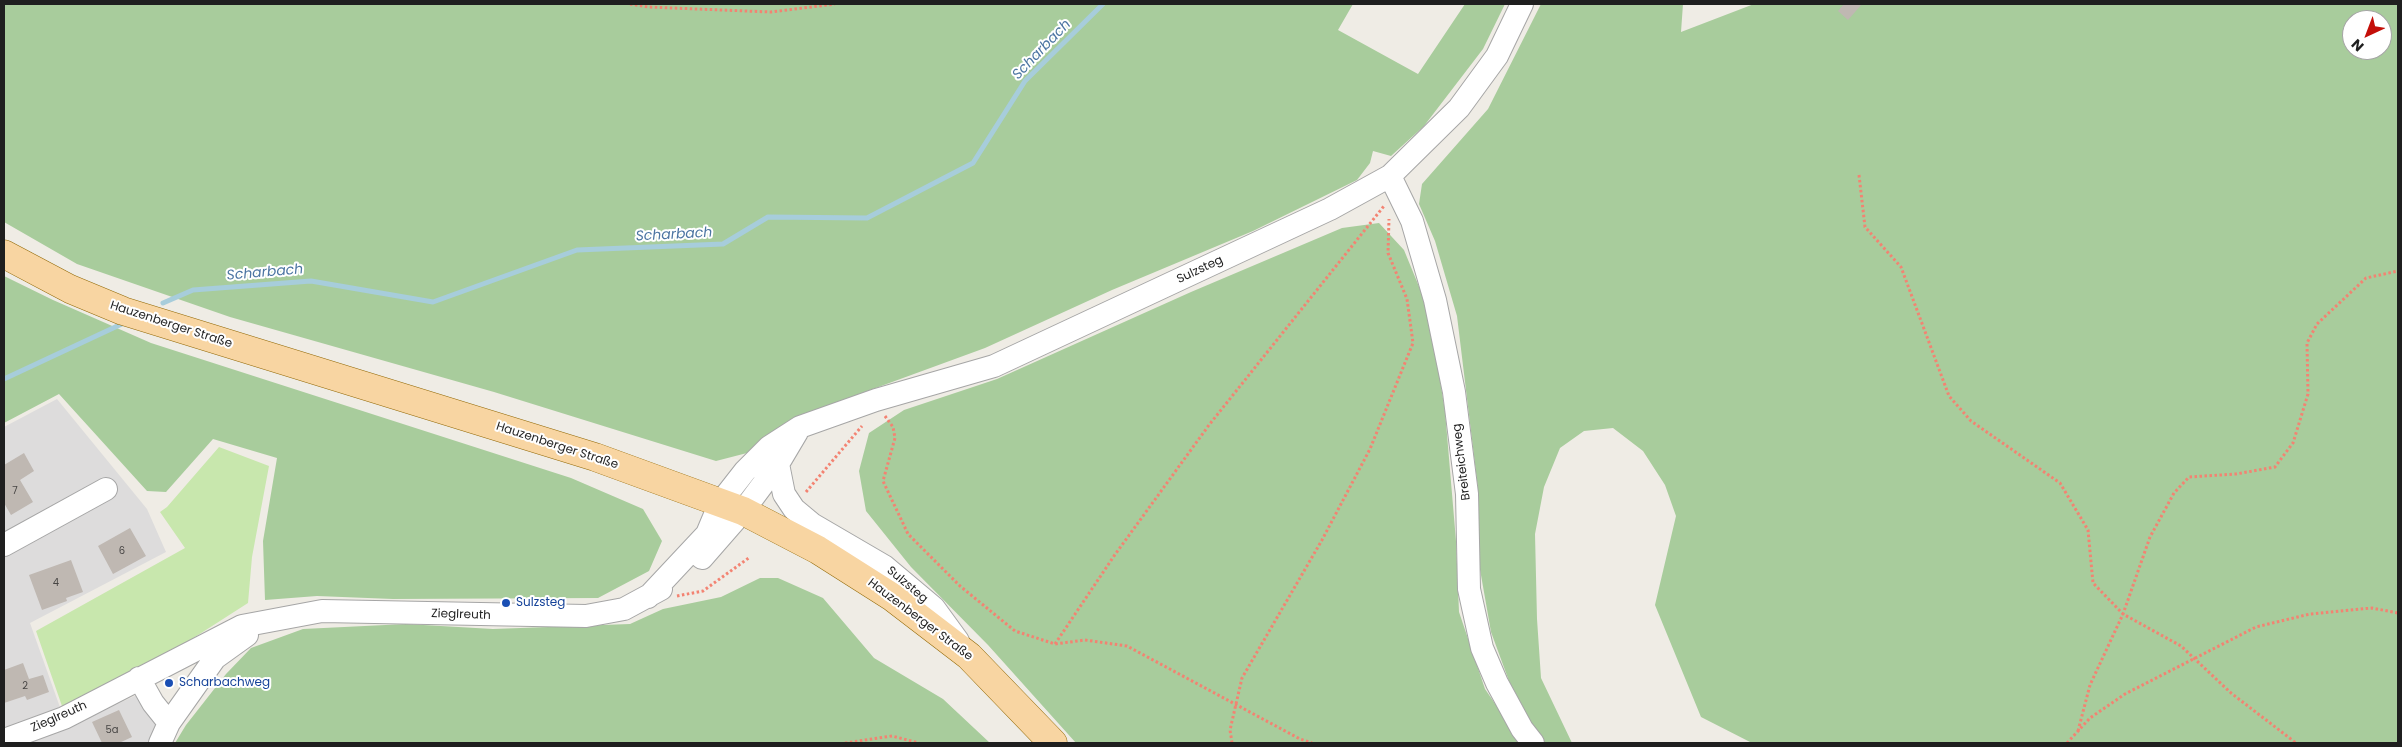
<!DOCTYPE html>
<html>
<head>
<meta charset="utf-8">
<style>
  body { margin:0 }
  #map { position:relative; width:2402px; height:747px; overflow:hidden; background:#efece5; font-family:Poppins,sans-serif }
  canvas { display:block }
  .frame { position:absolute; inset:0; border:5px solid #1f1f1f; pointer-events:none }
  .north { position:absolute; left:2342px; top:10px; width:50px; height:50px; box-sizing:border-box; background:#fff; border:1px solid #a5a5a5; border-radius:50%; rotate:223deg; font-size:14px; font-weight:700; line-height:20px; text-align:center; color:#1f1f1f }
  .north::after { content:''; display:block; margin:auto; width:18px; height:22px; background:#c40f09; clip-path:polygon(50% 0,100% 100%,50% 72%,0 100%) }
</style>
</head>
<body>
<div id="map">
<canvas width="2402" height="747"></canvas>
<div class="frame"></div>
<div class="north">N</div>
</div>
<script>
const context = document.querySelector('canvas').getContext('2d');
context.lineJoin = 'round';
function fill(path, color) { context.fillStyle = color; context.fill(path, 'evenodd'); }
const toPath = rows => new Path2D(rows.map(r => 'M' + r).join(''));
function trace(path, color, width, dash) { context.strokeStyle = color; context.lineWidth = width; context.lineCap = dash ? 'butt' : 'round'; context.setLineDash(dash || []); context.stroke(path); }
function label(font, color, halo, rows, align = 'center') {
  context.font = font + ' Poppins,sans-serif'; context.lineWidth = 4; context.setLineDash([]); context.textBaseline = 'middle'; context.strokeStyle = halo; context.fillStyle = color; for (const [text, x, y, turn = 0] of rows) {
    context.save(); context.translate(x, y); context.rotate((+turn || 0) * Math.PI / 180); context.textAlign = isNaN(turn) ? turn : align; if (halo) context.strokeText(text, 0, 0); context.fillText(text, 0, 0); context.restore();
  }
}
const residential = toPath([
  [57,399,147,509,166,552,30,623,67,727,139,694,161,727,154,743,4,743,4,427]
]);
const grass = toPath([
  [219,447,269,466,252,557,248,603,170,653,63,709,36,631,185,548,160,512,167,507]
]);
const forest = toPath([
  [4,4,1353,4,1338,30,1418,74,1465,4,1505,4,1483,49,1424,126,1391,156,1373,151,1370,163,1357,180,1253,231,1112,290,985,348,832,404,770,434,747,453,716,461,494,392,230,317,77,264,4,222],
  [1541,4,1683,4,1681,32,1754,4,2398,4,2398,743,1752,743,1701,717,1655,605,1676,516,1665,485,1643,451,1613,428,1584,431,1560,448,1544,487,1535,534,1537,619,1541,678,1572,743,1544,743,1537,733,1509,681,1491,632,1478,558,1478,489,1457,316,1435,241,1419,204,1422,184,1488,109],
  [2352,20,2382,20,2382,50,2352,50],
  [1379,223,1404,250,1429,311,1445,411,1456,541,1459,612,1485,689,1522,743,1076,743,988,645,911,567,866,511,859,471,869,433,904,410,997,379,1191,292,1342,228],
  [4,276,53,300,151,343,571,478,643,509,662,541,649,571,598,598,393,599,317,596,265,600,263,541,277,458,213,439,166,492,147,491,59,394,4,423],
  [760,578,778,578,823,598,874,658,943,699,990,743,175,743,186,725,226,674,251,648,303,629,406,624,493,629,630,624,663,609,721,597]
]);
const stream = toPath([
  [163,303,193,290,311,281,433,302,577,250,723,244,768,217,867,218,973,163,1025,81,1103,4],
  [4,379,126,322]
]);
const building = toPath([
  [1844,4,1862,4,1848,20,1838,11],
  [24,453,34,471,20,480,33,502,11,515,4,503,4,465],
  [130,528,146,556,113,574,98,546],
  [71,560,83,592,66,598,67,601,42,610,29,575],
  [23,663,29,679,43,675,49,692,27,700,25,696,4,703,4,670],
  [119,710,132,737,119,743,102,743,92,722]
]);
const path = toPath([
  [630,4,648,7,771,12,835,4],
  [1859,175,1865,227,1901,267,1949,396,1971,421,2060,483,2088,530,2093,583,2123,614,2181,646,2231,693,2296,743],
  [885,416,893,427,895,438,883,481,908,534,960,586,1015,631,1055,644,1085,640,1127,646,1300,739,1312,743],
  [806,492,862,426],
  [677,596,703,591,750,557],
  [1055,644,1114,556,1209,425,1384,206],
  [2078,731,2090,685,2123,614,2150,537,2174,493,2189,477,2236,474,2275,467,2293,443,2308,394,2307,343,2317,324,2366,278,2398,271],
  [845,743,892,736,919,743],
  [1232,743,1230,730,1242,678,1322,540,1370,449,1413,343,1407,299,1388,253,1389,219],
  [2067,743,2090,718,2125,694,2256,627,2310,614,2372,608,2398,613]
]);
const minor = toPath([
  [1390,176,1412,221,1435,300,1454,392,1467,494,1469,589,1482,648,1497,683,1522,729,1533,743],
  [778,464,784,494,794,509,812,524,884,566,934,608,958,641],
  [4,545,106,489],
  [702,558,743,511,778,464,797,432],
  [648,597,707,534,720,503,745,471,769,447,800,427,876,400,994,366,1330,209,1390,176,1459,108,1497,56,1522,4],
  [139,678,153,703,169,723],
  [4,740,64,718,242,626,322,611,586,616,624,609,661,589],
  [160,743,169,723,215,658,247,635]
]);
const major = toPath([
  [4,254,70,289,123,311,595,457,743,511,818,550,892,597,969,656,1053,743]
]);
const markers = [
  [506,603,5,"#1a4fb4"],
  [169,683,5,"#1a4fb4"]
];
const numberNames = [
  ["7",15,491],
  ["6",122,551],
  ["4",56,583],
  ["2",25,686],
  ["5a",112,730]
];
const streetNames = [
  ["Sulzsteg",1200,270,-25],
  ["Hauzenberger Straße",171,325,18],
  ["Hauzenberger Straße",557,446,18],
  ["Breiteichweg",1462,462,-97],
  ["Sulzsteg",907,585,40],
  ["Zieglreuth",461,615,2],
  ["Hauzenberger Straße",920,620,37],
  ["Zieglreuth",59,717,-24]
];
const transitNames = [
  ["Sulzsteg",516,603],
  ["Scharbachweg",179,683]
];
const waterNames = [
  ["Scharbach",1042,50,-46],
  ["Scharbach",674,235,-3],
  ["Scharbach",265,273,-5]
];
fill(residential, '#dddcdc');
fill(grass, '#c8e7ad');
fill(forest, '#a8cc9c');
trace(stream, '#a7cddb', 5);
fill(building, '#bfb8b2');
trace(minor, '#a6a6a6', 24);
trace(major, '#926907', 29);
trace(path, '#f38372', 3, [2.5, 2.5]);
trace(minor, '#fff', 22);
trace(major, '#f8d5a2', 28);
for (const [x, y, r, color] of markers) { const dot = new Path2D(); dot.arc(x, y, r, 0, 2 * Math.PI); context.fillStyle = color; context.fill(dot); trace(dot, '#fff', 2); }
label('10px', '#474544', null, numberNames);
label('12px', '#1f1f1f', '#fff', streetNames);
label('12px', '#164399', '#fff', transitNames, 'left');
label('italic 14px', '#4c75a2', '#fff', waterNames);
</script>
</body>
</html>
